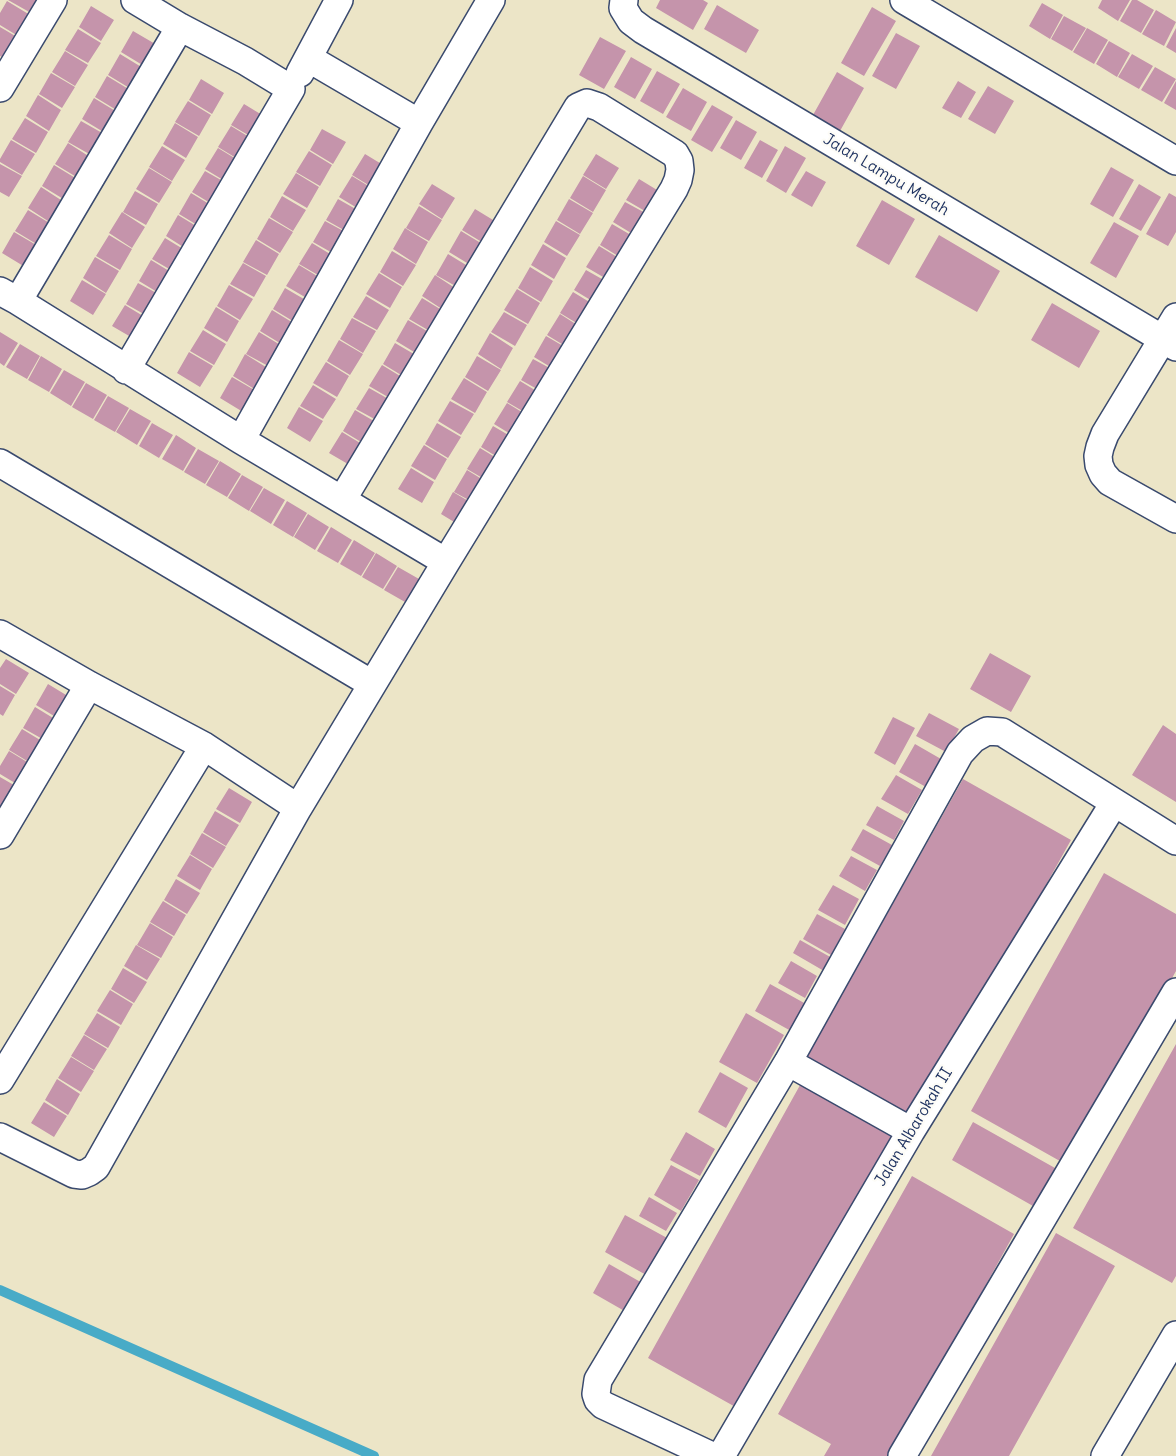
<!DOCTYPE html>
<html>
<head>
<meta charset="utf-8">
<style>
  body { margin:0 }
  canvas { display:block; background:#ece5c7 }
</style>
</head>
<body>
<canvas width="1176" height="1456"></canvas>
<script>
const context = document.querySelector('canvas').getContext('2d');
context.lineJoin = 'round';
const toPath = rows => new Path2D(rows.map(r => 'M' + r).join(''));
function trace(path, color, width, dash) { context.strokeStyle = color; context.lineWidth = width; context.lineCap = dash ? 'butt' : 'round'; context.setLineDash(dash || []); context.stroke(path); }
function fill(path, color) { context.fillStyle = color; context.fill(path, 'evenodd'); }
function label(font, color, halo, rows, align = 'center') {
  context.font = font + ' Delius,sans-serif'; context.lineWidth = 4.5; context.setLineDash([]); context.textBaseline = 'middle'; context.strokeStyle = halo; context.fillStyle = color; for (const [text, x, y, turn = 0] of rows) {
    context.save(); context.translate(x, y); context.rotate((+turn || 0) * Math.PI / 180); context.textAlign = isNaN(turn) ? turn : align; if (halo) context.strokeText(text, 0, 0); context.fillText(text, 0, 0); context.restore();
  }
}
const stream = toPath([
  [0,1290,374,1456]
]);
const building = toPath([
  [8,0,39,0,31,13],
  [660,0,703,0,708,3,693,30,656,8],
  [1102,0,1130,0,1118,21,1098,8],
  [1132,0,1137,0,1154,10,1141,33,1120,21],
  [7,1,30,15,18,36,0,25,0,13],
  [1042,3,1063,15,1050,39,1029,26],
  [717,5,759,30,746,53,704,29],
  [91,6,114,20,101,41,79,27],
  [872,7,896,21,864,76,841,63],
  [1156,10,1176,22,1164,46,1142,34],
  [1064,16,1086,28,1072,51,1051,39],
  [0,27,17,37,4,58,0,56],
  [1087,28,1108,40,1094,64,1073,52],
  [1176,28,1176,53,1166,47],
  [78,29,101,43,88,63,65,50],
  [133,31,157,45,144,66,121,52],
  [896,33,920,46,896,89,872,76],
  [600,37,626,51,604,89,579,75],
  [1109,41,1130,53,1117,77,1096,64],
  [65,51,88,65,75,86,52,72],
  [120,54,143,68,131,89,108,75],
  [1132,54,1153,66,1139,89,1118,77],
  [631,57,652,69,635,99,614,87],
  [1155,67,1176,79,1162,102,1141,90],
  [657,71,680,84,663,114,640,101],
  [837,72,864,88,840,131,813,115],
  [51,73,75,87,62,108,39,94],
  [107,76,130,90,118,111,95,97],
  [201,79,224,93,212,114,189,100],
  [958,81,976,92,961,118,942,108],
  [1176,81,1176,110,1164,103],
  [988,86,1014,101,995,134,968,119],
  [683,88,707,102,691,131,666,117],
  [38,95,61,110,49,131,26,116],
  [94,98,117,112,105,133,82,119],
  [188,101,211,115,199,136,175,122],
  [244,104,267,118,255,139,231,125],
  [712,105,733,117,712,152,691,140],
  [25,118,48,132,36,153,12,139],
  [736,120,757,132,741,160,720,148],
  [81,121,104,134,91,155,68,142],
  [175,123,198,137,186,158,163,144],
  [231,126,254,140,241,161,218,147],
  [322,129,346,142,333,164,310,150],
  [11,140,35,154,22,175,0,162,0,159],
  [760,140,778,150,762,178,744,168],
  [68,143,90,157,78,178,55,164],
  [162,146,185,160,172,181,149,167],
  [785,146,806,158,786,193,766,181],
  [218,148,241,162,228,183,205,169],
  [309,151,332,165,320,186,296,172],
  [365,154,388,168,375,189,352,175],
  [596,154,619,168,606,189,583,175],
  [0,164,22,176,9,197,0,192],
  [54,165,77,179,65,200,42,186],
  [1111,167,1134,180,1113,217,1090,204],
  [149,168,172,182,159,203,136,189],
  [205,171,228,184,215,206,192,192],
  [806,171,826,182,812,207,791,195],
  [296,173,319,187,307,208,283,194],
  [352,176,375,190,362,211,339,197],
  [583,176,606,190,593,212,570,198],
  [639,179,662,193,650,214,626,200],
  [432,184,455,198,442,219,419,204],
  [1139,184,1161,197,1141,231,1119,219],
  [41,187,64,202,51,223,28,208],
  [135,191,158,204,146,225,123,212],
  [191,193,214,207,202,228,179,214],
  [1169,193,1176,197,1176,232,1168,246,1146,234],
  [282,196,306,210,293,231,270,217],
  [338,199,361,212,349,233,326,220],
  [569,199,593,213,580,234,557,220],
  [882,200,915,219,889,265,856,246],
  [625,202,649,215,636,236,613,222],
  [419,206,442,220,429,241,406,228],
  [475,209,498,223,485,244,462,230],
  [28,210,51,224,38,245,15,231],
  [122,212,145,227,132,248,109,233],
  [178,215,201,229,188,250,166,236],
  [269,218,293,232,280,253,257,239],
  [325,221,349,234,336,255,313,242],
  [556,221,580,235,567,256,544,242],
  [1114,222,1139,236,1116,278,1090,263],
  [612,224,636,238,623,259,600,245],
  [405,228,428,242,416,264,393,249],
  [461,231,484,245,472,266,449,252],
  [14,232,38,246,25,267,2,253],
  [109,235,132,249,120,270,96,256],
  [939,235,1000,271,977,312,915,277],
  [165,238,188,252,176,273,152,259],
  [256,240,279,254,267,275,243,262],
  [312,243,335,257,323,278,299,264],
  [543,244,566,258,554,279,531,265],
  [599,246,622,260,610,281,586,267],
  [392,251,416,265,403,286,380,272],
  [448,254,471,268,459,288,436,275],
  [95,257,119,271,106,293,83,278],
  [151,260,174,274,162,295,139,281],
  [243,263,266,276,254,297,230,284],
  [299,265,322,279,310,300,286,286],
  [530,267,553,281,541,302,518,288],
  [586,270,609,283,597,304,574,290],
  [379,273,402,287,390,308,366,294],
  [435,275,458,290,445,311,422,296],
  [82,280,106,294,93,315,70,301],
  [138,283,162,296,149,317,126,304],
  [229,285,253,299,240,320,217,306],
  [285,288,309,302,296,323,273,309],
  [517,289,540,303,528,324,504,310],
  [573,292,596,306,583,327,560,313],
  [366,296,389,310,377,330,353,317],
  [422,298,445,312,433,333,409,319],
  [1052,303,1100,331,1079,368,1031,340],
  [125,305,148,319,136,340,112,326],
  [216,307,239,321,227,342,204,328],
  [272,310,295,324,283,345,260,331],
  [504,312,527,325,515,346,491,332],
  [560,314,582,328,570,349,547,335],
  [352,318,376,331,363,353,340,339],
  [408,320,432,334,419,355,396,341],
  [203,330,226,344,214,365,190,351],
  [0,332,18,343,4,366,0,363],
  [259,332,282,346,270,367,246,354],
  [490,333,513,348,501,369,478,354],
  [546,336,570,350,557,371,534,357],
  [339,340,363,354,350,375,327,361],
  [395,343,419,357,406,378,383,364],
  [20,344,40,356,27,379,6,367],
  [189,352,213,366,200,387,177,373],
  [245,354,269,369,256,390,233,376],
  [41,356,62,369,49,392,28,380],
  [477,356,501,370,488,391,465,377],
  [533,359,557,372,544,393,521,380],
  [326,362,349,376,337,397,313,383],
  [382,365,405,379,393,400,369,386],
  [64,370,85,382,71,406,50,393],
  [232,377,256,391,243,412,220,398],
  [464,378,487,392,475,413,451,399],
  [520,381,543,395,531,416,507,402],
  [86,383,107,395,93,419,72,407],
  [313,385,336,399,323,419,300,406],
  [369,388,392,401,380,422,356,409],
  [108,396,129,408,115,432,94,420],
  [450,401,474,414,461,435,438,421],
  [507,403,530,417,517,438,494,424],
  [299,407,323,421,310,442,287,428],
  [130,409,151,421,137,445,116,432],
  [355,410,379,424,366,445,343,431],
  [152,423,173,435,159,458,139,446],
  [437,423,461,437,448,458,425,444],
  [493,426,517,440,504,461,481,447],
  [342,432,365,446,353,467,329,453],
  [176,435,196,448,183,471,162,459],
  [424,445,447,459,435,480,411,466],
  [480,448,503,462,491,483,467,469],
  [198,449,219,461,205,484,184,472],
  [220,461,241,474,227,497,206,485],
  [411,468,434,482,422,503,398,489],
  [467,470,490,484,478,505,454,492],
  [242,475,263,487,249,511,228,498],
  [264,488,285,500,271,524,250,511],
  [453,492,477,506,464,528,441,514],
  [287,501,307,513,293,537,273,525],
  [308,514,329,527,315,550,294,537],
  [331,527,352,540,338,563,317,551],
  [354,540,375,553,361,576,340,564],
  [376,553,397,566,383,589,362,577],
  [398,567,419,579,405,602,384,590],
  [990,653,1031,676,1011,712,970,689],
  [6,659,29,673,16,694,0,684,0,668],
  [48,684,71,698,59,719,36,705],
  [0,686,15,695,3,716,0,714],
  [35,707,58,721,46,741,23,728],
  [929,713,959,729,946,752,916,736],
  [893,717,915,728,895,765,874,753],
  [1163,725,1176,734,1176,802,1132,775],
  [22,729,45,743,32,764,9,750],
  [915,744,941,759,926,787,899,772],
  [9,751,32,765,20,786,0,774,0,766],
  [896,775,922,790,908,814,881,799],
  [0,777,19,788,6,809,0,806],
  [963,779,1071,840,915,1119,806,1058],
  [229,788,252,802,240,823,216,809],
  [877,806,904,821,894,840,866,825],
  [215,811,239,825,226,846,203,832],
  [863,829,892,845,880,866,851,850],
  [202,833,226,847,213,868,190,854],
  [190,855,212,869,200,890,177,876],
  [851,856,877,870,865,891,839,876],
  [1104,873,1176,914,1176,971,1067,1165,971,1111],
  [176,879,200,893,187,914,164,900],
  [833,885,859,899,845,925,818,910],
  [163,901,186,915,174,936,150,922],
  [817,914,845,929,831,955,803,939],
  [150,923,173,937,161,958,137,945],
  [800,940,832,958,824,971,793,953],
  [136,945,160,959,147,980,124,966],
  [791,961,817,976,805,998,778,983],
  [123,968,147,982,134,1003,111,989],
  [770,984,806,1004,791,1031,755,1011],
  [110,990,133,1004,121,1025,97,1011],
  [97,1013,120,1027,108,1048,84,1034],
  [746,1013,784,1035,757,1083,719,1062],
  [84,1035,107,1049,94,1070,71,1056],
  [1176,1044,1176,1276,1172,1283,1073,1228],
  [71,1057,94,1071,81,1092,58,1078],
  [720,1072,748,1088,726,1128,698,1112],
  [804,1078,895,1130,739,1409,648,1358],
  [57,1079,80,1094,68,1115,45,1100],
  [44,1102,67,1116,54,1137,31,1123],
  [973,1122,1055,1168,1033,1206,952,1160],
  [686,1132,715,1149,700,1176,670,1160],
  [671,1165,699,1180,681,1211,654,1195],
  [912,1176,1014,1234,891,1456,824,1456,831,1444,778,1414],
  [649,1197,677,1213,666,1231,639,1216],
  [625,1215,669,1239,648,1276,605,1252],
  [1056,1233,1115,1266,1009,1456,931,1456],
  [609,1264,644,1284,628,1313,593,1293]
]);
const street = toPath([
  [624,0,623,8,631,21,643,30,1176,347],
  [904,0,1176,161],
  [308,58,419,123],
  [300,73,339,0],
  [0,88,53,0],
  [0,291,18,301,241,440,446,562],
  [18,301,180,27],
  [1176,317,1105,434,1100,447,1098,456,1099,465,1103,474,1110,482,1176,519],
  [126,370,291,89,245,61,180,27,135,0],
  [241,440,419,123,491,0],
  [0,463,372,684],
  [0,634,89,685,204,746,298,808],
  [0,835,89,685],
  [788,1062,911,1131],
  [0,1080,204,746],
  [0,1137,74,1174,82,1175,89,1172,96,1167,298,808,446,562,674,189,678,180,680,170,679,161,675,154,599,107,587,103,578,107,342,500],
  [712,1456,603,1405,598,1400,596,1394,598,1380,788,1062,960,753,973,739,987,731,1002,732,1176,841],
  [721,1456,911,1131,1114,803],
  [902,1456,1176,992],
  [1105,1456,1176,1335]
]);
const streetNames = [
  ["Jalan Lampu Merah",886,175,31],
  ["Jalan Albarokah II",914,1127,-59]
];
trace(stream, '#48abc7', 10);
fill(building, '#c594ab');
trace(street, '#3a4a6e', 30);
trace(street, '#fff', 27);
label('16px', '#1b2f5e', '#fdfcf7', streetNames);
</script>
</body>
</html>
